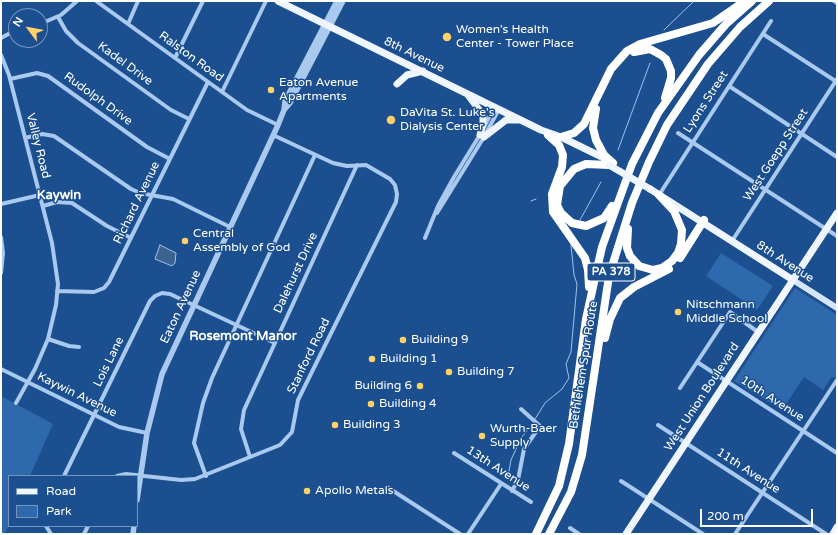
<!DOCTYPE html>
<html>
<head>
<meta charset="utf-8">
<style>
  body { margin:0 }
  #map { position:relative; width:838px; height:535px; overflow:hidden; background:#1b4f8f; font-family:"Varela Round",sans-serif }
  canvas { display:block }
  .frame { position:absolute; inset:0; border:2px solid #fff; pointer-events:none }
  .legend { position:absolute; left:8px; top:475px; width:130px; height:52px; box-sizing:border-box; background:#1b4f8f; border:1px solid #7695bc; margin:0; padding:5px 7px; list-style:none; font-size:12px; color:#fff }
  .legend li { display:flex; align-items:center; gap:8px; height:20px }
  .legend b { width:20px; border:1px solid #7695bc }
  .north { position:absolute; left:8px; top:8px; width:40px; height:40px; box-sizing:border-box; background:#1b4f8f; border:1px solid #7695bc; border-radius:50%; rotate:302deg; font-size:11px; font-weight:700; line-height:16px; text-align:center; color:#fff }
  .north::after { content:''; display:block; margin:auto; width:14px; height:18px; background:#ffd166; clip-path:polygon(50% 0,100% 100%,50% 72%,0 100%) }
  .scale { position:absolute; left:700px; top:509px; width:113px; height:18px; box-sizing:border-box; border:2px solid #fff; border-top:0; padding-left:5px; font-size:12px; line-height:14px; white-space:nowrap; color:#fff; -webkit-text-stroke:3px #1b4f8f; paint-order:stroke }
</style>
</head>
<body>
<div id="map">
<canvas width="838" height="535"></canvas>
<div class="frame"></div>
<ul class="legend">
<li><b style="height:5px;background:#f0f6ff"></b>Road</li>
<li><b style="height:11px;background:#2e69ad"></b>Park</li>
</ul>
<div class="north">N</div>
<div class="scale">200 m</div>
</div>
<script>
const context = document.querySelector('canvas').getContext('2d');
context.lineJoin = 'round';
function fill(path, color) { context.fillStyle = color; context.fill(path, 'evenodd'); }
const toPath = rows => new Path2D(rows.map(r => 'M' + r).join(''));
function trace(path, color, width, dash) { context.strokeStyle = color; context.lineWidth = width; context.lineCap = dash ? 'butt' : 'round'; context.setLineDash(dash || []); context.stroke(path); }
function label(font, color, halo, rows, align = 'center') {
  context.font = font + ' "Varela Round",sans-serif'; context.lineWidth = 3; context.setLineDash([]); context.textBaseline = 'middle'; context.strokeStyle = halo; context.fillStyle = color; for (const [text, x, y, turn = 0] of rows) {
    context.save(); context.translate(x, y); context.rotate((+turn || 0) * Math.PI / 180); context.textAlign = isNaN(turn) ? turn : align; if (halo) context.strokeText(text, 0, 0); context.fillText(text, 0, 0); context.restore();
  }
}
const green = toPath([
  [721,253,773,286,757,310,706,276],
  [795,288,837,315,837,377,831,378,823,390,804,377,782,410,734,381],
  [1,396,53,424,30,476,9,476,9,524,5,534,1,534]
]);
const water = toPath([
  [160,245,176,253,175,263,172,266,155,259,160,245]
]);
const stream = toPath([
  [664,30,694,1],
  [618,150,650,63],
  [531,201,536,199],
  [580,220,601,182],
  [535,419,545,403,562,389,569,378,566,364,571,352,577,284,574,275,571,245],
  [510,481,509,471,511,460,521,438,534,422]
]);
const minor = toPath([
  [96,1,247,110,278,125],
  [834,1,837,3],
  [58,17,66,31,78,43,171,110,189,119],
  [40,24,61,15,77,1],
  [128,24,138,1],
  [763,34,837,82],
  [1,38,16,30],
  [1,55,9,75,52,243,58,284,56,305,48,339,35,369,16,403],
  [175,58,203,1],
  [10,79,37,73,48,76,147,147,170,159],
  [729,86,837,157],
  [222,92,266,1],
  [484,127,495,106],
  [678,133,837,236],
  [25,138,42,134,54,136,131,189,140,193,173,199,230,227],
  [659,195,771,21],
  [1,204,40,195],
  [43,206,57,202,72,203,107,226,131,238],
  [437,213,484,137,499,109],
  [1,237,3,253,1,273],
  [425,238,438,206,454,177,481,133],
  [732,241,837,79],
  [57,291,94,292,104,288,109,282,208,82],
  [48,339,69,346,79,347],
  [697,362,837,453],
  [1,369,119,427,147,433],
  [680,388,730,312,758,332],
  [658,425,826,534],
  [454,453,531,502],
  [250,457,241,429,244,410,357,165],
  [64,476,150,301,155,296,162,293,170,294,275,343],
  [117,476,126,474,181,480,195,479,280,445,292,432,298,400,396,202,397,194,395,185,390,179,366,165,347,166,333,163,273,135],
  [206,476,194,443,203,403,212,378,315,155],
  [621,481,703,534],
  [387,487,460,534],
  [512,491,518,480,524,449,540,426,521,409],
  [46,526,51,534],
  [570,528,579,534],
  [84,534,88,526],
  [468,534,501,484],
  [735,534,837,380]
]);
const tertiary = toPath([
  [284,110,290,103,343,1],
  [137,500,147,433,162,374,278,125,284,110,285,101,337,1],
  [133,534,134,526]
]);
const secondary = toPath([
  [793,280,837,308]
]);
const primary = toPath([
  [278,1,541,130,561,137,608,160],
  [397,84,407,75,423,71],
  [468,95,483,115,483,124,480,135],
  [484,137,506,120,518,120],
  [650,189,793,280],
  [626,534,837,213],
  [833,534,837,527]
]);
const motorway = toPath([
  [634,52,650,49,661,55,666,59,671,71,671,78,665,98],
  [596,109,593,128,596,140,604,155,613,163],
  [548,135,559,145,563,155,562,167,552,194,553,212,585,258,588,270,589,287],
  [561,137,574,133,584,124,611,69,627,51,640,44,713,23,742,3],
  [609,165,586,164,574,169,560,186,557,205,561,213,572,223,586,226,604,218,612,206],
  [628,229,627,248,630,256,639,266,653,270,662,268,672,261,678,253,681,244,682,230,674,211,659,195],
  [680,258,704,220],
  [605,338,610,319,620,298,634,287,669,269],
  [536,534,559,486,569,444,586,319,595,278,602,247,632,164,658,113,699,55,726,24,752,1],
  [549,534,571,492,582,455,609,276,632,203,649,162,667,125,708,64,740,27,769,1]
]);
const primaryBridge = toPath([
  [609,165,650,189]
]);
const markers = [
  [447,37,5,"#ffd166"],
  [271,90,4,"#ffd166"],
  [391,120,5,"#ffd166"],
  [185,241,4,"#ffd166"],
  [678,312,4,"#ffd166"],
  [403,340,4,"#ffd166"],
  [372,359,4,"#ffd166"],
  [449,372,4,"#ffd166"],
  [420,386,4,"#ffd166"],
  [371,404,4,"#ffd166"],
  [335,425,4,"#ffd166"],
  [482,436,4,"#ffd166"],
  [307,491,4,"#ffd166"]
];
const shields = [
  [611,272,48]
];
const shieldNames = [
  ["PA 378",611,272]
];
const poiNames = [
  ["Women’s Health",456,30],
  ["Center - Tower Place",456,44],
  ["Eaton Avenue",279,83],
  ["Apartments",279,97],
  ["DaVita St. Luke's",400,113],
  ["Dialysis Center",400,127],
  ["Central",193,234],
  ["Assembly of God",193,248],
  ["Nitschmann",686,305],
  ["Middle School",686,319],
  ["Building 9",411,340],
  ["Building 1",380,359],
  ["Building 7",457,372],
  ["Building 6",412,386,"right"],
  ["Building 4",379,404],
  ["Building 3",343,425],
  ["Wurth-Baer",490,429],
  ["Supply",490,443],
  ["Apollo Metals",315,491]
];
const streetNames = [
  ["8th Avenue",414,55,26],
  ["Ralston Road",191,57,36],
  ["Kadel Drive",125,64,36],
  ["Rudolph Drive",98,99,36],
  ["Lyons Street",706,102,-57],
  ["Valley Road",38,146,76],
  ["West Goepp Street",776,155,-57],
  ["Richard Avenue",137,203,-64],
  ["8th Avenue",785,262,33],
  ["Dalehurst Drive",296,273,-65],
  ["Eaton Avenue",181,307,-65],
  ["Stanford Road",309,356,-64],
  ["Lois Lane",109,362,-64],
  ["Bethlehem Spur Route",584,365,-81],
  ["Kaywin Avenue",77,395,26],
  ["West Union Boulevard",702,397,-57],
  ["10th Avenue",772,399,33],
  ["13th Avenue",498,469,33],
  ["11th Avenue",748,471,33]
];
const neighbourhoodNames = [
  ["Kaywin",59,196],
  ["Rosemont Manor",243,337]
];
fill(green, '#2e69ad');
fill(water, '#3c6290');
trace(water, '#9cc4f0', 1);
trace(stream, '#9cc4f0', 1);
trace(minor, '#a9c9ee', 4);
trace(tertiary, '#a9c9ee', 5.5);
trace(secondary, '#d6e6fa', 6);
trace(primary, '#f0f6ff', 7);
trace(motorway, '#fff', 8);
trace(primaryBridge, '#f0f6ff', 7);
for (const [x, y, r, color] of markers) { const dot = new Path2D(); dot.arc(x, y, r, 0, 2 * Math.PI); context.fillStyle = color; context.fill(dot); trace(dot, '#1b4f8f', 1.5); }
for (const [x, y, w] of shields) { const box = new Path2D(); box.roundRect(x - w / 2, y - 9, w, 18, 3); context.fillStyle = '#1b4f8f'; context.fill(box); trace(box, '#fff', 1); }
label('bold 11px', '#fff', null, shieldNames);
label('12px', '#fff', '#1b4f8f', poiNames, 'left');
label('12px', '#fff', '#1b4f8f', streetNames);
label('bold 13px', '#fff', '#1b4f8f', neighbourhoodNames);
</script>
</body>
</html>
